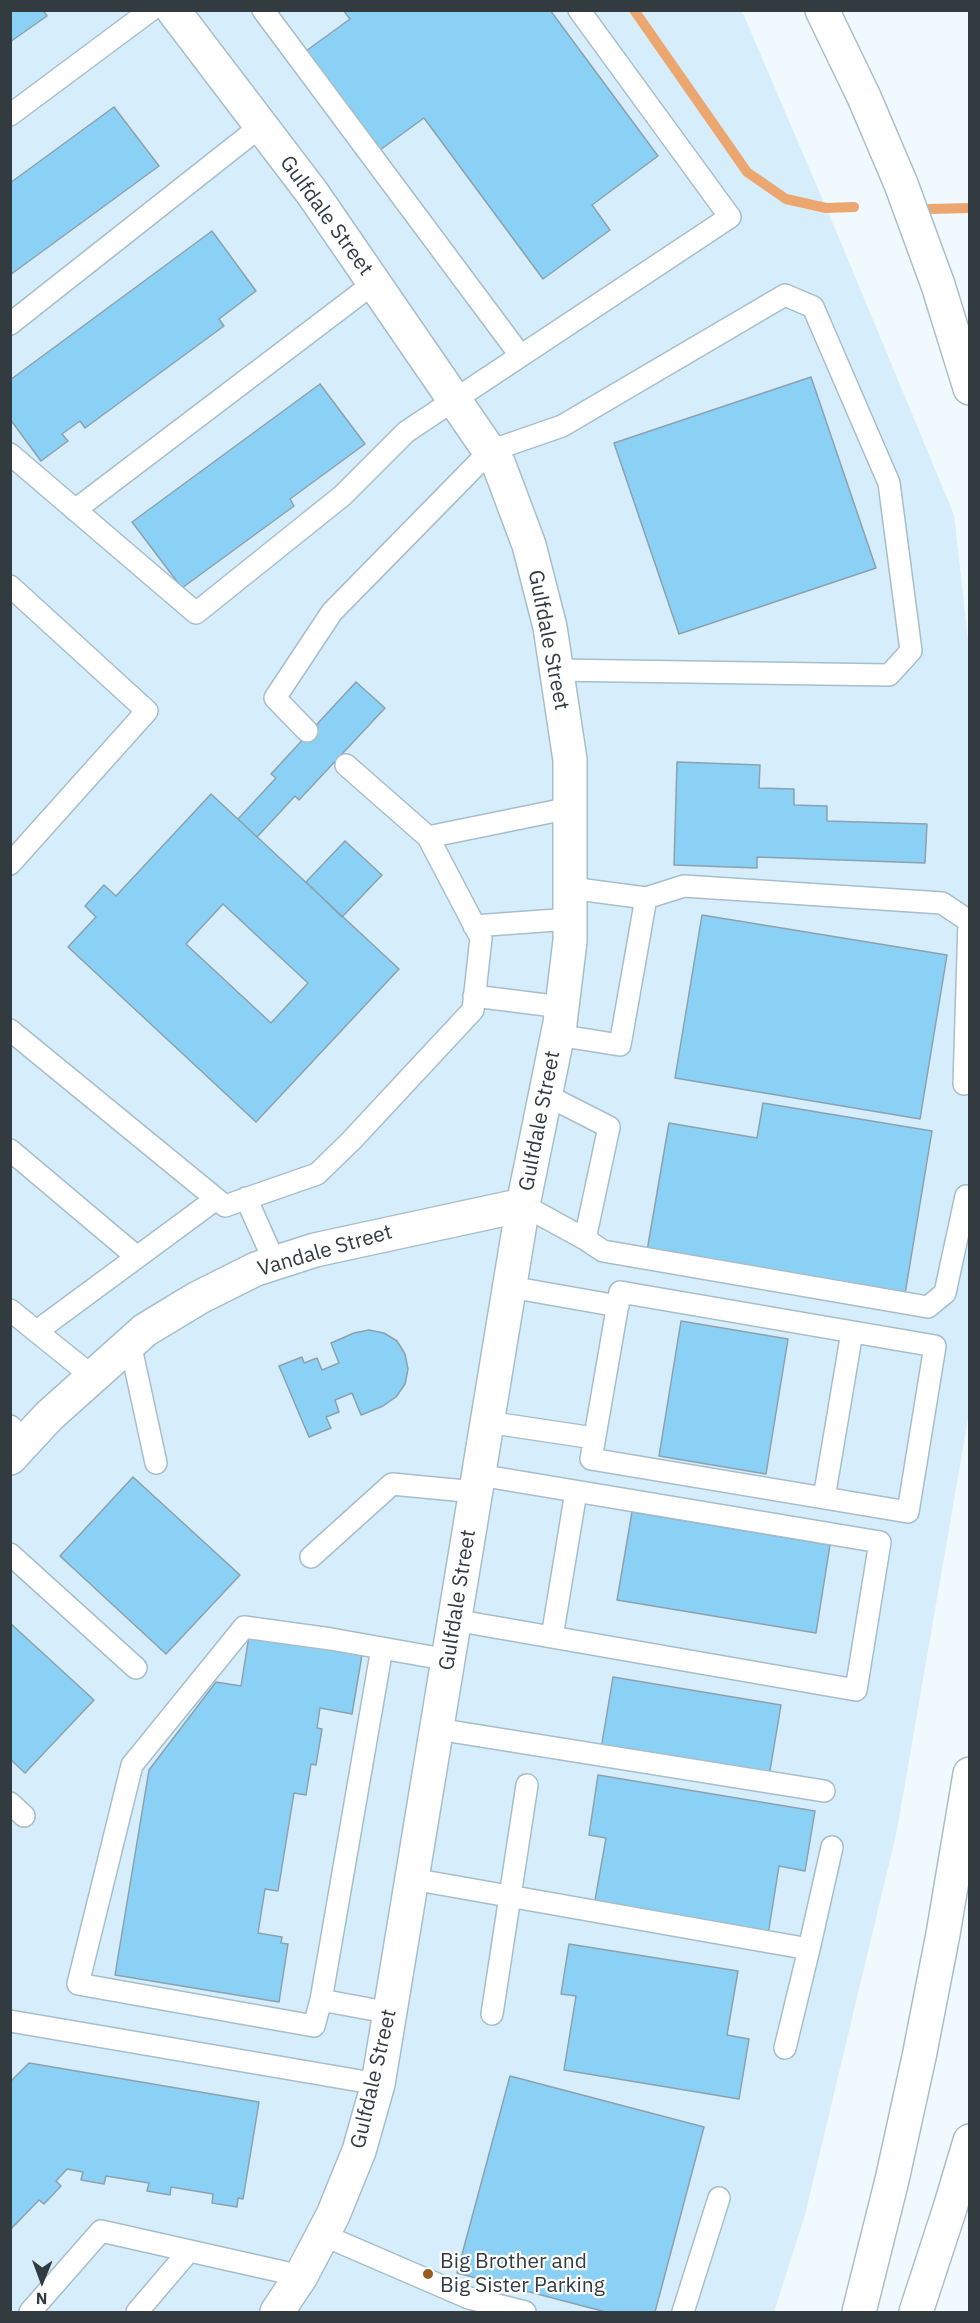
<!DOCTYPE html>
<html>
<head>
<meta charset="utf-8">
<style>
  body { margin:0 }
  #map { position:relative; width:980px; height:2323px; overflow:hidden; background:#eff9fe; font-family:"IBM Plex Sans",sans-serif }
  canvas { display:block }
  .frame { position:absolute; inset:0; border:12px solid #323b40; pointer-events:none }
  .north { position:absolute; left:12px; top:2251px; width:60px; height:60px; -webkit-text-stroke:4px #fff; paint-order:stroke; rotate:181deg; font-size:16px; font-weight:700; line-height:24px; text-align:center; color:#323b40 }
  .north::after { content:''; display:block; margin:auto; width:21px; height:27px; background:#323b40; clip-path:polygon(50% 0,100% 100%,50% 72%,0 100%) }
</style>
</head>
<body>
<div id="map">
<canvas width="980" height="2323"></canvas>
<div class="frame"></div>
<div class="north">N</div>
</div>
<script>
const context = document.querySelector('canvas').getContext('2d');
context.lineJoin = 'round';
function fill(path, color) { context.fillStyle = color; context.fill(path, 'evenodd'); }
const toPath = rows => new Path2D(rows.map(r => 'M' + r).join(''));
function trace(path, color, width, dash) { context.strokeStyle = color; context.lineWidth = width; context.lineCap = dash ? 'butt' : 'round'; context.setLineDash(dash || []); context.stroke(path); }
function label(font, color, halo, rows, align = 'center') {
  context.font = font + ' "IBM Plex Sans",sans-serif'; context.lineWidth = 4.5; context.setLineDash([]); context.textBaseline = 'middle'; context.strokeStyle = halo; context.fillStyle = color; for (const [text, x, y, turn = 0] of rows) {
    context.save(); context.translate(x, y); context.rotate((+turn || 0) * Math.PI / 180); context.textAlign = isNaN(turn) ? turn : align; if (halo) context.strokeText(text, 0, 0); context.fillText(text, 0, 0); context.restore();
  }
}
const built = toPath([
  [11,11,742,11,839,238,954,515,970,657,969,1413,897,1830,805,2215,774,2312,11,2312]
]);
const stream = toPath([
  [634,10,747,172,786,199,826,208,854,207],
  [929,209,970,208]
]);
const building = toPath([
  [10,10,43,10,47,16,10,42,10,10],
  [343,10,550,10,658,156,592,205,610,230,543,279,424,118,380,150,306,51,350,19,343,10],
  [114,107,159,166,10,275,10,183,114,107],
  [212,231,256,291,219,319,224,326,85,428,80,421,62,434,68,441,41,461,10,419,10,380,212,231],
  [811,377,876,568,679,634,614,443,811,377],
  [320,384,365,444,290,499,294,506,182,588,132,522,320,384],
  [356,682,385,708,299,800,295,796,257,837,238,819,276,778,271,774,356,682],
  [677,762,760,765,759,788,794,789,794,805,827,806,827,821,927,824,925,863,757,857,757,868,674,865,677,762],
  [211,794,399,969,256,1122,68,947,96,917,85,906,104,885,116,896,211,794],
  [223,904,308,983,271,1023,186,944,223,904],
  [345,841,382,875,342,917,306,882,345,841],
  [702,915,947,955,920,1119,675,1078,702,915],
  [763,1103,932,1131,905,1294,647,1251,669,1123,757,1138,763,1103],
  [681,1321,788,1339,766,1474,659,1456,681,1321],
  [369,1330,384,1333,397,1341,405,1354,408,1369,405,1384,396,1397,383,1406,361,1415,352,1393,335,1400,339,1412,326,1417,331,1428,309,1437,279,1366,302,1357,304,1363,317,1358,322,1370,339,1363,331,1343,354,1333,369,1330],
  [133,1477,240,1575,166,1654,60,1556,133,1477],
  [632,1512,830,1545,816,1633,617,1600,632,1512],
  [10,1623,94,1700,25,1773,10,1759,10,1623],
  [249,1636,362,1655,352,1714,320,1708,317,1728,322,1729,316,1765,311,1764,306,1795,294,1793,278,1891,265,1889,258,1933,282,1937,281,1943,288,1944,279,2002,115,1975,149,1770,216,1682,241,1686,249,1636],
  [613,1677,781,1705,769,1776,601,1749,613,1677],
  [598,1775,815,1811,805,1871,779,1866,768,1935,594,1906,606,1838,589,1835,598,1775],
  [569,1944,738,1971,727,2035,749,2039,739,2099,564,2070,576,1996,561,1994,569,1944],
  [29,2063,259,2102,243,2199,238,2198,237,2207,212,2203,213,2194,171,2187,170,2195,147,2191,149,2183,106,2176,104,2184,81,2180,83,2172,67,2169,56,2181,61,2186,44,2204,39,2200,10,2230,10,2082,29,2063],
  [510,2076,704,2127,655,2312,606,2312,457,2273,510,2076]
]);
const lane = toPath([
  [263,10,520,355],
  [10,115,151,10],
  [10,324,261,126],
  [10,454,196,613,342,496,406,432,730,217,579,10],
  [75,510,374,283],
  [10,586,147,711,10,864],
  [307,731,275,698,332,612,490,451,562,426,785,295,813,307,889,483,911,651,889,675,555,670],
  [428,837,570,808],
  [646,898,684,886,942,903,969,921,964,1084],
  [474,926,570,919],
  [474,996,562,1007],
  [10,1030,225,1206,317,1174,351,1141,473,1010,481,938,428,837,346,765],
  [557,1035,620,1045,646,898,570,888],
  [546,1095,609,1127,585,1239,603,1251,928,1307,945,1293,966,1196],
  [10,1150,137,1257],
  [246,1198,275,1263],
  [523,1205,585,1239],
  [510,1287,618,1306],
  [620,1292,935,1346,908,1512,591,1459,620,1292],
  [10,1310,93,1377],
  [37,1331,216,1199],
  [130,1343,156,1463],
  [487,1422,594,1438],
  [10,1426,26,1441],
  [824,1498,852,1332],
  [10,1554,136,1668],
  [311,1557,392,1484,476,1492],
  [454,1620,856,1690,880,1542,479,1475],
  [552,1637,576,1492],
  [437,1729,824,1791],
  [10,1803,24,1816],
  [412,1879,809,1949,785,2048],
  [809,1949,832,1847],
  [321,2000,382,1648],
  [391,2013,321,2000,314,2026,78,1984,132,1765,244,1627,331,1639,449,1660],
  [492,2014,527,1785],
  [10,2021,378,2084],
  [323,2235,469,2298,525,2312],
  [30,2312,101,2231,301,2276],
  [137,2312,189,2251],
  [683,2312,719,2198]
]);
const street = toPath([
  [173,10,313,194,499,465,529,545,550,627,570,760,570,941,560,1023,523,1205,378,2084,359,2151,333,2215,301,2276,277,2312],
  [10,1458,49,1416,145,1330,198,1298,256,1269,315,1250,523,1205]
]);
const secondary = toPath([
  [916,2312,950,2208,970,2141]
]);
const highway = toPath([
  [822,10,864,97,901,184,938,285,970,388],
  [859,2312,892,2180,919,2057,943,1934,970,1774]
]);
const markers = [
  [428,2274,6,"#9a5b23"]
];
const streetNames = [
  ["Gulfdale Street",326,216,54],
  ["Gulfdale Street",548,640,79],
  ["Gulfdale Street",540,1121,-79],
  ["Vandale Street",325,1251,-16],
  ["Gulfdale Street",458,1600,-81],
  ["Gulfdale Street",374,2079,-77]
];
const poiNames = [
  ["Big Brother and",440,2262],
  ["Big Sister Parking",440,2286]
];
fill(built, '#d6eefc');
trace(stream, '#eca670', 10);
fill(building, '#8bd1f6');
trace(building, '#8ca1ae', 1.5);
trace(lane, '#a7beca', 24);
trace(street, '#a7beca', 36);
trace(secondary, '#a7beca', 36);
trace(highway, '#a7beca', 36);
trace(lane, '#fff', 21);
trace(street, '#fff', 33);
trace(secondary, '#fff', 33);
trace(highway, '#fff', 33);
for (const [x, y, r, color] of markers) { const dot = new Path2D(); dot.arc(x, y, r, 0, 2 * Math.PI); context.fillStyle = color; context.fill(dot); trace(dot, '#fff', 2); }
label('21px', '#323b40', '#fff', streetNames);
label('21px', '#323b40', '#fff', poiNames, 'left');
</script>
</body>
</html>
